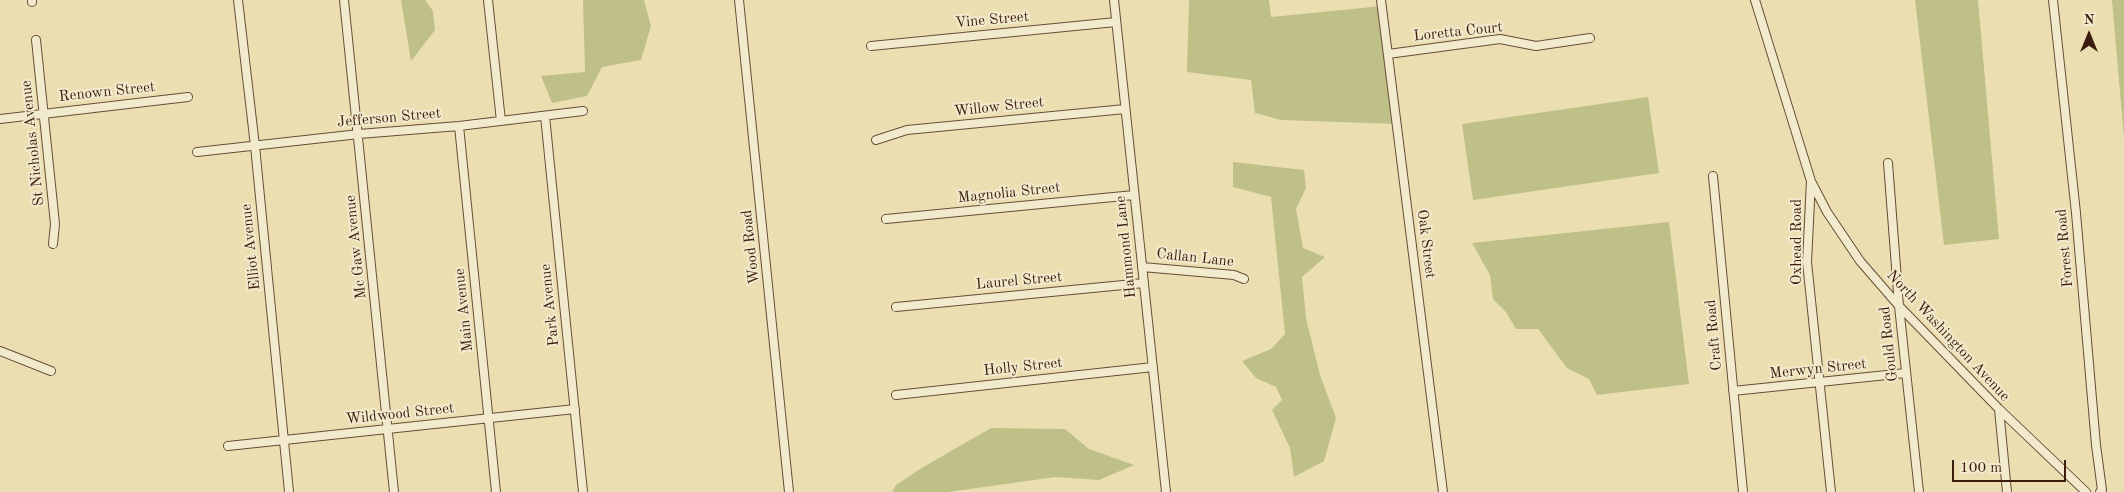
<!DOCTYPE html>
<html>
<head>
<meta charset="utf-8">
<style>
  body { margin:0 }
  #map { position:relative; width:2124px; height:492px; overflow:hidden; background:#ebdfb2; font-family:"Old Standard TT",serif }
  canvas { display:block }
  .north { position:absolute; left:2064px; top:10px; width:50px; height:50px; -webkit-text-stroke:4px #f2eacd; paint-order:stroke; rotate:0deg; font-size:14px; font-weight:700; line-height:20px; text-align:center; color:#3c1c0d }
  .north::after { content:''; display:block; margin:auto; width:18px; height:22px; background:#3c1c0d; clip-path:polygon(50% 0,100% 100%,50% 72%,0 100%) }
  .scale { position:absolute; left:1952px; top:460px; width:114px; height:22px; box-sizing:border-box; border:2px solid #3c1c0d; border-top:0; padding-left:6px; font-size:15px; line-height:18px; white-space:nowrap; color:#3c1c0d; -webkit-text-stroke:4px #f2eacd; paint-order:stroke }
</style>
</head>
<body>
<div id="map">
<canvas width="2124" height="492"></canvas>
<div class="north">N</div>
<div class="scale">100 m</div>
</div>
<script>
const context = document.querySelector('canvas').getContext('2d');
context.lineJoin = 'round';
function fill(path, color) { context.fillStyle = color; context.fill(path, 'evenodd'); }
const toPath = rows => new Path2D(rows.map(r => 'M' + r).join(''));
function trace(path, color, width, dash) { context.strokeStyle = color; context.lineWidth = width; context.lineCap = dash ? 'butt' : 'round'; context.setLineDash(dash || []); context.stroke(path); }
function label(font, color, halo, rows, align = 'center') {
  context.font = font + ' "Old Standard TT",serif'; context.lineWidth = 4; context.setLineDash([]); context.textBaseline = 'middle'; context.strokeStyle = halo; context.fillStyle = color; for (const [text, x, y, turn = 0] of rows) {
    context.save(); context.translate(x, y); context.rotate((+turn || 0) * Math.PI / 180); context.textAlign = isNaN(turn) ? turn : align; if (halo) context.strokeText(text, 0, 0); context.fillText(text, 0, 0); context.restore();
  }
}
const green = toPath([
  [401,0,425,0,433,11,435,30,411,61],
  [583,0,644,0,651,26,641,60,602,67,587,96,552,103,541,76,585,72],
  [1189,0,1269,0,1271,17,1382,6,1397,124,1281,120,1255,113,1251,80,1187,72],
  [1915,0,1978,0,1999,239,1944,245],
  [2112,0,2124,0,2124,138],
  [1648,97,1659,173,1473,200,1462,124],
  [1233,162,1304,170,1306,188,1296,209,1303,248,1325,257,1302,277,1306,318,1320,375,1336,418,1324,461,1294,477,1290,448,1272,410,1282,400,1276,387,1256,378,1242,361,1271,349,1285,334,1271,197,1233,187],
  [1669,222,1689,384,1597,395,1589,379,1567,368,1538,329,1516,329,1506,312,1493,299,1490,275,1472,243],
  [991,428,1065,429,1089,449,1134,465,1099,480,1056,477,948,492,892,492,896,485,920,469]
]);
const street = toPath([
  [32,0,32,2],
  [238,0,255,146,289,492],
  [344,0,394,492],
  [488,0,501,121],
  [739,0,789,492],
  [1114,0,1166,492],
  [1381,0,1443,492],
  [1755,0,1811,181,1807,262,1831,492],
  [2053,0,2076,213,2096,445,2102,490,2100,492],
  [36,40,55,224,53,244],
  [871,46,1116,22],
  [1388,54,1500,39,1536,46,1590,38],
  [545,116,583,492],
  [0,119,188,97],
  [459,126,496,492],
  [876,140,907,130,1125,109],
  [197,152,359,134,459,126,583,111],
  [1888,163,1899,306,1919,492],
  [1713,176,1743,492],
  [1812,183,1827,212,1860,261,1899,306,1999,409,2086,492],
  [886,219,1134,195],
  [1142,267,1234,275,1244,279],
  [896,307,1144,283],
  [0,351,51,371],
  [1733,391,1906,373],
  [896,395,1153,367],
  [1999,409,2007,492],
  [228,446,575,409]
]);
const streetNames = [
  ["Vine Street",992,20,-5],
  ["Loretta Court",1458,32,-6],
  ["Renown Street",107,92,-6],
  ["Willow Street",999,107,-6],
  ["Jefferson Street",389,118,-5],
  ["St Nicholas Avenue",33,143,-96],
  ["Magnolia Street",1009,193,-6],
  ["Oxhead Road",1797,242,-90],
  ["Oak Street",1426,244,83],
  ["Elliot Avenue",251,247,-96],
  ["Mc Gaw Avenue",356,247,-96],
  ["Wood Road",751,247,-96],
  ["Hammond Lane",1126,247,-96],
  ["Forest Road",2065,248,-95],
  ["Callan Lane",1195,258,6],
  ["Laurel Street",1019,281,-5],
  ["Park Avenue",550,305,-96],
  ["Main Avenue",464,310,-96],
  ["Craft Road",1714,335,-95],
  ["North Washington Avenue",1948,336,47],
  ["Gould Road",1889,344,-96],
  ["Holly Street",1023,367,-6],
  ["Merwyn Street",1818,369,-6],
  ["Wildwood Street",400,414,-6]
];
fill(green, '#bec088');
trace(street, '#684d36', 10);
trace(street, '#f2eacd', 8);
label('15px', '#3c1c0d', '#f2eacd', streetNames);
</script>
</body>
</html>
